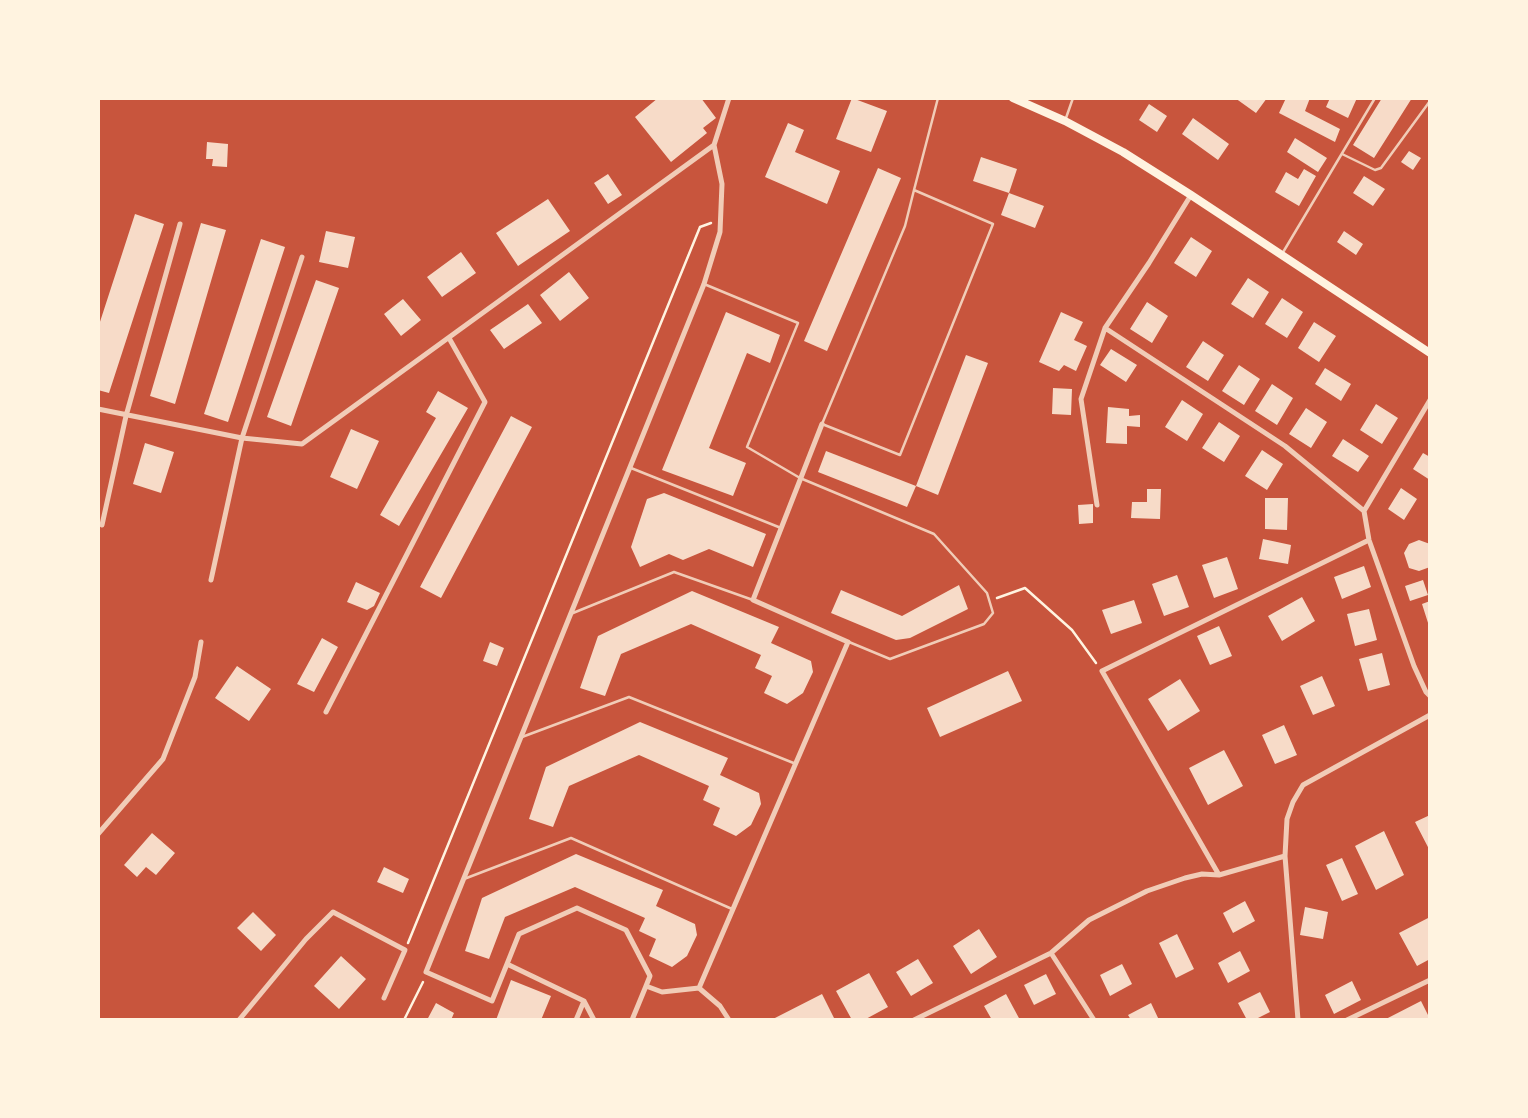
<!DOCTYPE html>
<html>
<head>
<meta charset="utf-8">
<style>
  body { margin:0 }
  #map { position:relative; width:1528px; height:1118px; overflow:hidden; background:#c8553d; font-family:"Exo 2",sans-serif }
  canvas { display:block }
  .frame { position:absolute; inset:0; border:100px solid #fff3e0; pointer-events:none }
</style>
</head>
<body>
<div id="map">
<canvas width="1528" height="1118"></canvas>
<div class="frame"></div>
</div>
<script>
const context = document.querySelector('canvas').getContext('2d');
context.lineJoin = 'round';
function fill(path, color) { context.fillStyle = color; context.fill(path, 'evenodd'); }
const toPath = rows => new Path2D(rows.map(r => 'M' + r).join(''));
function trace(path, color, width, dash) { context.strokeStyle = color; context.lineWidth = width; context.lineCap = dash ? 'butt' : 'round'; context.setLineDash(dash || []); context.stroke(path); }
const building = toPath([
  [658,98,701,98,716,118,703,128,707,133,671,162,635,117],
  [852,98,887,111,871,152,836,139],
  [1235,98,1267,98,1256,113],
  [1286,98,1310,98,1305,111,1340,129,1335,142,1279,113],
  [1330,98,1357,98,1348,118,1326,107],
  [1382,98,1412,98,1374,158,1353,145],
  [1149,104,1167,116,1157,132,1139,120],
  [1193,118,1229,144,1218,160,1182,134],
  [788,123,804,130,795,152,840,171,827,204,765,177],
  [1295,138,1327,158,1318,172,1287,152],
  [207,142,228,144,227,167,212,166,213,159,206,159],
  [1409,151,1421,158,1413,170,1401,162],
  [981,157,1017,169,1009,193,1044,206,1035,228,1001,215,1009,193,973,181],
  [878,168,901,178,827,351,804,341],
  [1304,169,1316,176,1299,206,1275,192,1286,172,1298,179],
  [608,174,622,195,608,204,594,183],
  [1364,176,1385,189,1373,206,1353,193],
  [548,199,570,231,518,266,496,233],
  [135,214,164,224,109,393,98,390,98,328],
  [201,223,226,230,175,404,150,396],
  [326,231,355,237,348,268,319,262],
  [1344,231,1363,244,1356,255,1337,242],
  [1191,237,1212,251,1196,277,1174,263],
  [261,239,285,247,228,422,204,414],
  [461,252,476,273,442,297,427,277],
  [569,272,589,298,560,321,540,295],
  [1248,278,1269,292,1253,318,1231,304],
  [316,280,339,288,291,426,267,417],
  [1282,298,1303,312,1287,338,1265,324],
  [403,299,421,320,401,336,384,314],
  [1147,302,1168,316,1152,343,1130,329],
  [528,304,542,323,504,349,490,330],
  [726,312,780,335,770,363,747,353,709,448,746,463,733,496,662,470],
  [1061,312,1083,322,1074,340,1087,346,1076,371,1064,365,1059,371,1039,362],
  [1314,322,1336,336,1319,362,1298,348],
  [1203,341,1224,355,1208,381,1186,367],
  [1111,349,1137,365,1126,382,1100,365],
  [966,355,988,363,938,495,916,486],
  [1239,365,1260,379,1244,405,1222,391],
  [1325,368,1351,384,1341,401,1315,384],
  [1272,384,1293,398,1277,425,1255,411],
  [1053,388,1072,389,1071,415,1052,414],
  [438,391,468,408,399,526,380,515,436,418,426,412],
  [1182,400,1203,414,1187,441,1165,427],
  [1376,404,1398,418,1382,444,1360,430],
  [1108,407,1129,409,1129,416,1140,415,1140,427,1127,426,1127,444,1106,443],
  [1306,408,1327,422,1311,448,1289,434],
  [511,416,532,427,441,598,420,587],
  [1219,422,1240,436,1224,462,1202,448],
  [351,429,379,441,357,489,330,477],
  [1343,439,1369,456,1358,472,1332,456],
  [145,443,174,452,161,493,133,484],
  [1262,450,1283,464,1267,490,1245,476],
  [826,451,916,486,907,507,818,472],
  [1423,453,1430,457,1430,480,1413,469],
  [1401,488,1417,499,1404,520,1388,509],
  [1147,489,1161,489,1160,519,1131,518,1132,502,1147,502],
  [664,493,766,534,753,567,709,549,683,560,669,554,640,567,631,547,647,499],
  [1265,498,1288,498,1287,530,1265,529],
  [1093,504,1093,523,1079,524,1078,505],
  [1263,539,1291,545,1288,564,1259,559],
  [1419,540,1430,544,1430,567,1419,571,1409,568,1404,553,1409,544],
  [1227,557,1238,589,1214,598,1202,565],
  [1364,566,1371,587,1342,599,1334,577],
  [1177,575,1189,607,1164,616,1152,584],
  [1423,580,1428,595,1410,601,1405,586],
  [356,582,380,593,374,606,367,610,347,602],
  [959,585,968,609,910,638,896,640,831,613,841,590,902,616],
  [692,591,779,627,771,643,811,661,813,672,803,693,787,704,764,693,772,676,755,668,761,655,691,624,621,654,605,696,580,688,598,636],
  [1302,597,1315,621,1282,641,1268,616],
  [1134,600,1142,623,1111,634,1102,610],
  [1430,601,1430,626,1429,626,1422,604],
  [1369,609,1377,640,1355,646,1347,614],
  [1219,626,1232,656,1210,665,1197,636],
  [322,638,338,647,314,692,297,684],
  [490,642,504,648,497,666,483,661],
  [1382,653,1390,685,1368,691,1359,659],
  [237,666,271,689,249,721,215,698],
  [1008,671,1022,701,940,737,927,708],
  [1322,676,1335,706,1313,715,1300,686],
  [1180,679,1200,711,1168,731,1148,699],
  [640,722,728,758,720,775,759,793,761,804,751,825,736,836,713,825,720,808,703,800,709,786,639,755,569,786,553,827,529,819,546,767],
  [1284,725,1297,755,1275,764,1262,735],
  [1224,750,1243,786,1208,805,1189,768],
  [1430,815,1430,851,1415,822],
  [1384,831,1404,875,1376,890,1355,846],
  [152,833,175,853,156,875,146,867,137,877,124,865],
  [576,854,663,890,656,906,695,924,697,935,687,956,672,967,649,956,656,939,639,931,645,918,575,887,505,917,489,959,465,951,482,898],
  [1342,858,1358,894,1342,901,1326,865],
  [384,867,409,879,403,893,377,882],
  [1245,901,1255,921,1233,933,1223,913],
  [1305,907,1328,912,1323,939,1300,935],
  [253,912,276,935,261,951,237,928],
  [1430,917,1430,959,1417,966,1399,933],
  [979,929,997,957,971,974,953,946],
  [1177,934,1194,969,1176,978,1159,943],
  [1240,951,1250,971,1228,983,1218,963],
  [341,956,366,979,339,1009,314,986],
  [918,959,933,983,911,996,896,972],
  [1122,964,1132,984,1110,996,1100,975],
  [869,973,888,1007,864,1020,852,1020,836,991],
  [1046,974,1056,994,1034,1005,1024,985],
  [511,980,551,996,541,1020,496,1020],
  [1352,981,1361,1000,1334,1014,1325,995],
  [1260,992,1270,1012,1254,1020,1247,1020,1238,1003],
  [822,994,835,1020,771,1020],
  [1006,994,1020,1020,992,1020,984,1006],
  [1421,1001,1430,1019,1427,1020,1384,1020],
  [436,1003,454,1013,451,1020,427,1020],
  [1151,1003,1159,1020,1131,1020,1128,1015]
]);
const path = toPath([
  [997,598,1025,588,1072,630,1096,663],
  [408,943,700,227,711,223],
  [404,1020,423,982]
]);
const service = toPath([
  [1066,118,1073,98],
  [1342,154,1375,170,1381,168,1430,101],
  [914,190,993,224,900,455,822,424,905,226,914,190,938,98],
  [1282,254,1375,98],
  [704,284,798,323,747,447,800,478,934,534,987,593,993,613,984,624,890,659,849,642],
  [631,468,781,528],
  [573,613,674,572,753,600],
  [522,737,629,697,796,764],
  [464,879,571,838,732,909]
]);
const minor = toPath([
  [1105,328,1285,446,1364,511],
  [1430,400,1364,511,1369,540,1414,666,1426,692,1430,696],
  [98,409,242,438,302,444,714,145],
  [1097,505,1081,399,1105,328,1149,263,1191,195],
  [102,525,126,416,180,224],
  [211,580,242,438,302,257],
  [326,712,485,402,449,338],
  [98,834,163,759,195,677,201,642],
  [1219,875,1102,671,1369,540],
  [1051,953,1094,1020],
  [507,964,519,934,577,908,626,930,650,976,646,986],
  [239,1020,306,939,333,912,405,950,384,998],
  [576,1020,584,1001],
  [594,1020,584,1001,507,964,492,1001,426,972,704,284,720,232,722,184,714,145,729,98],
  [632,1020,646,986,662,992,699,988],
  [729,1020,720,1006,699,988,848,642,753,600,822,424],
  [914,1020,1051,953,1089,920,1147,891,1185,878,1202,874,1219,875,1285,856],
  [1298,1020,1285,856,1287,819,1293,802,1303,785,1430,715],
  [1347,1020,1430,980]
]);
const secondary = toPath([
  [1013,98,1065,121,1123,152,1191,195,1430,353]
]);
fill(building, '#f7dbc8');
trace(path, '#fff3e0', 2.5);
trace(service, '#f1ccb7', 2.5);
trace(minor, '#f1ccb7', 5);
trace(secondary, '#fff3e0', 8);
</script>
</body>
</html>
